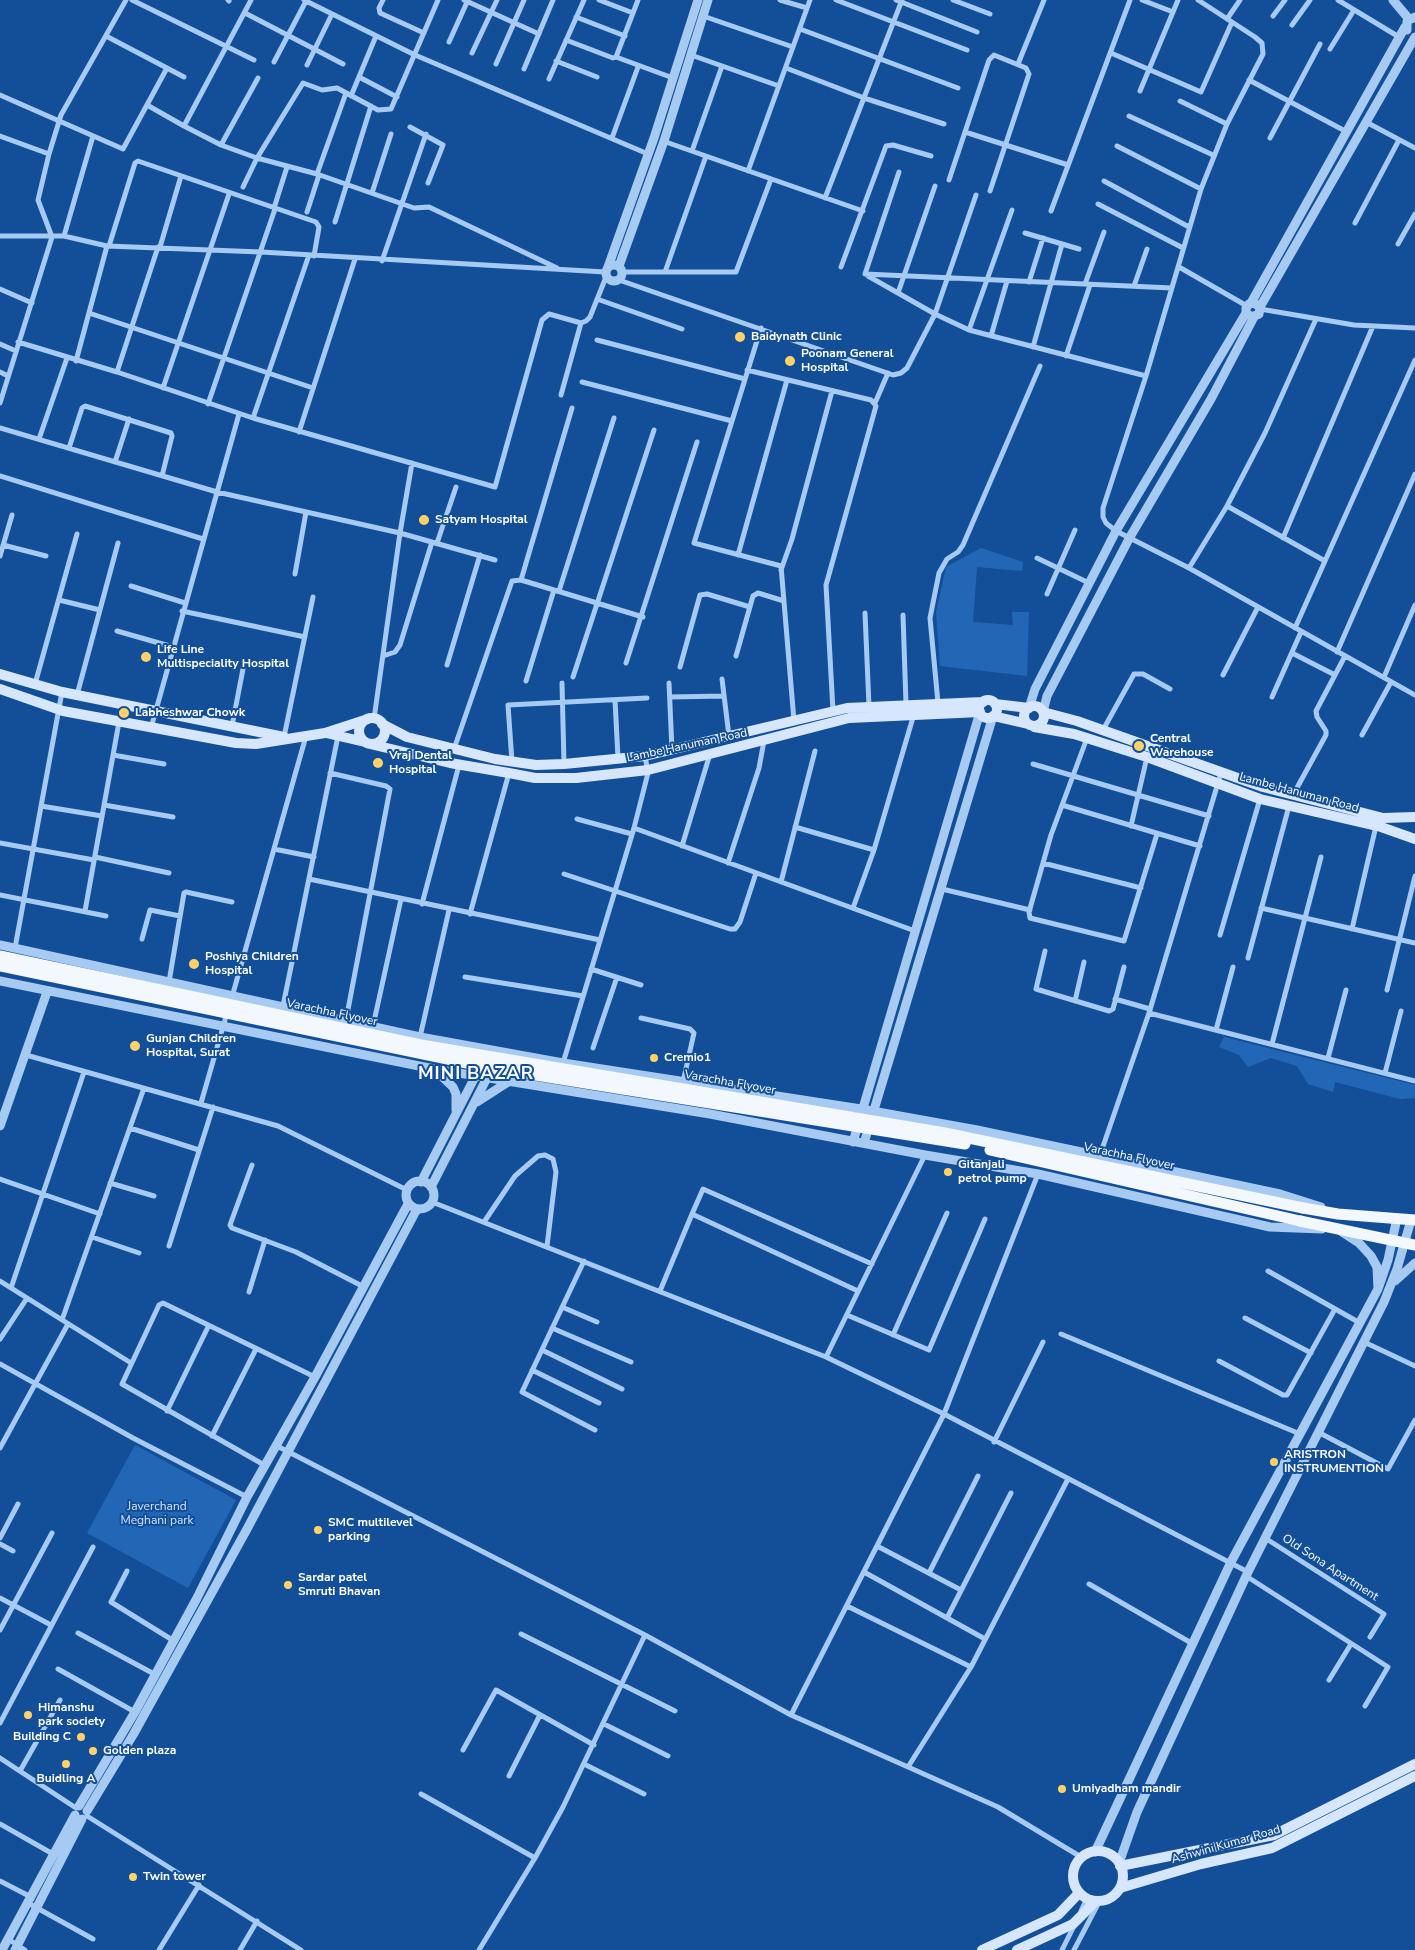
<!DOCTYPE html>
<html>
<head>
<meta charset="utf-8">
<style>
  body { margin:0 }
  canvas { display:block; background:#134f99 }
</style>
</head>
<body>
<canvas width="1415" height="1950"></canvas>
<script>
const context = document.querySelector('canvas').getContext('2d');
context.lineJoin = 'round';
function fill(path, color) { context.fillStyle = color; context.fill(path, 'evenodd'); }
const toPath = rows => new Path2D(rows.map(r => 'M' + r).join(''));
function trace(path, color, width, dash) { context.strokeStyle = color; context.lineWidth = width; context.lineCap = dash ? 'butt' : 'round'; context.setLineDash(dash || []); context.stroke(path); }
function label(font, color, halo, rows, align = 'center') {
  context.font = font + ' "Nunito Sans",sans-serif'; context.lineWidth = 4; context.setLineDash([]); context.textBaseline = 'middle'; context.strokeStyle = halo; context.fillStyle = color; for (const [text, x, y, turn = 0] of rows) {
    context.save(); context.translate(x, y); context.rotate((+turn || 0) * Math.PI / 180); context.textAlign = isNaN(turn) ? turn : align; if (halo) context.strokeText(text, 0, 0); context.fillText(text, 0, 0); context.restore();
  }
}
const green = toPath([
  [981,548,1023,562,1022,571,977,567,973,622,1013,625,1012,612,1029,612,1027,676,940,666,936,612,946,567],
  [1224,1037,1415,1085,1415,1098,1400,1099,1335,1082,1333,1092,1308,1084,1297,1066,1271,1058,1248,1067,1239,1055,1219,1047],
  [135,1445,236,1500,188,1588,87,1533]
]);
const minor = toPath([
  [132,0,254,60],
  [228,0,229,1],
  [251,0,184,126,221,145,257,158,317,174,414,208,429,207,557,268],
  [304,0,415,55,648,154],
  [383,0,379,8,380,13,424,33],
  [464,0,539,34],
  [599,0,633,13],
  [780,0,807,8],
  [836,0,967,50],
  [896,0,977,32],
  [953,0,990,14],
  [1142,0,1173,12],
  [1198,0,1255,37,1262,43,1263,54,1227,124,1201,189,1146,376,1103,508,1103,517,1106,523,1116,531,1189,568,1415,695],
  [1338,0,1399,37],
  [245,13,343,64],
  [703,16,793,47],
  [1273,16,1285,0],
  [576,17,625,36],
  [1227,19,1240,0],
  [1292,25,1310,0],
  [800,29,958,88],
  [106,36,184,77],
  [566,40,613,58,616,57,638,0],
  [449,42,468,0],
  [1330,49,1354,10],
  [472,53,497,0],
  [1111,53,1201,92,1232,22],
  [691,55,779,86],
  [616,57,673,78],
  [556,61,597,77],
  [274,62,306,1],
  [496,64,524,0],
  [1018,64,1044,0],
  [307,65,332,14],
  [786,68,864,98,944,124],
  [524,69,553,0],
  [359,77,397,97],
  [549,79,584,0],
  [1249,80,1347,132],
  [1140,91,1178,0],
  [0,95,123,149,167,68],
  [351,96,376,36],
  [1180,101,1227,124],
  [147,105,184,126],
  [1129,116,1213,155],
  [1366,122,1415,148],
  [410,127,443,145,428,183],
  [965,132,1068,165],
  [0,136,49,154],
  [612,138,638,67],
  [1270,138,1320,44],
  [663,141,863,211],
  [221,145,258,78],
  [1117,146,1201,189],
  [692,151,722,66],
  [748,171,810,0],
  [317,174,346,93],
  [949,180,989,60,994,55,1026,68,1029,74,990,191],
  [1104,181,1189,227],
  [243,187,257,158,303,83,322,90,337,88,378,110,391,109,438,0],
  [372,193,391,134],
  [825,198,902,0],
  [1098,204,1183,248],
  [274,208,287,167],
  [1051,211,1130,0],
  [307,212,319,175],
  [335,222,371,106],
  [1355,223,1399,140],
  [1025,233,1079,249],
  [0,236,64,236,107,246,261,252,605,272],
  [64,236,93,136],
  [1398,244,1415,214],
  [109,246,135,163,138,161,316,222,319,227,314,256],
  [160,247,181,176],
  [382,261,426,134],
  [841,267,886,146,893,145,931,156],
  [1179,267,1247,306],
  [622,272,736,272,771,179],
  [665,272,706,156],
  [865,274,1172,288],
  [865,274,899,172],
  [868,276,935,314,976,195],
  [619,280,893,375,901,373,907,368,935,314,969,330,1146,376],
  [1029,282,1043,238],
  [1085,284,1104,232],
  [1134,286,1147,249],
  [0,289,32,303],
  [898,293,935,186],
  [597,299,682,329],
  [1260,309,1354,325,1415,328],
  [89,313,313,388],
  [761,328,694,543,781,566,794,721],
  [969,330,1012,210],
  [991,336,1007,281],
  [597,340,745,379],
  [18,342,117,372,253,418,495,487,542,320,549,314,581,323,586,321,590,317,606,277],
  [0,344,16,351],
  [1033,347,1062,244],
  [1066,356,1090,285],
  [76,361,107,246],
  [747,370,871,400,876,406,826,585,833,711],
  [0,372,8,376],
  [117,372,158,247],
  [582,382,732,421],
  [163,388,229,194],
  [561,395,581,323],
  [0,403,52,237,38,200,49,154,61,115,126,0],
  [875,403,888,373],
  [208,404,275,209],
  [253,418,309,255],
  [0,428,217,492,400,533,495,560],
  [299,432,355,259],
  [39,439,67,358],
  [69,448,82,408,85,406,171,433,172,436,162,476],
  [115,462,129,419],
  [0,476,203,539],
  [1227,506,1325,561],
  [1283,538,1373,326],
  [437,543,456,487],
  [3,545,46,556],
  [738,555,787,380],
  [0,556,12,515],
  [1037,558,1089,583],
  [1189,568,1227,506,1265,433,1316,319],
  [781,570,792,539,832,391],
  [295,574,306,512],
  [521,580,572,408],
  [131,586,185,603],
  [559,591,614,418],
  [1047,594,1075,530],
  [59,600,100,610],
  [182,611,305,637],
  [865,613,869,706],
  [903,615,906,704],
  [1295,628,1415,360],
  [117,631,173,647],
  [1337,652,1415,474],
  [1292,653,1335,675],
  [383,656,395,652,400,645,432,542],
  [736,656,753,596,758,593,784,601],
  [626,663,697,442],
  [447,665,480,555],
  [680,667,700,595,707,594,750,607],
  [1223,675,1258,607],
  [573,677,654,430],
  [1384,677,1415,605],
  [722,679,729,736],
  [526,681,554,590],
  [562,683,564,764],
  [669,683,672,750],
  [35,684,77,534],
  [77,695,118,543],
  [670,697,724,696],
  [1272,697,1301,632],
  [615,700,618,758],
  [938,703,930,618,939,573,947,559,958,552,963,545,1040,366],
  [374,719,400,533,412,463],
  [232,726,243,669],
  [151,728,239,414],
  [1103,730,1134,674,1143,674,1170,689],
  [1362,735,1391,682],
  [284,737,313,597],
  [1087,738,1051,835,1029,912,1030,918,1124,941,1157,834],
  [454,749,512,581,521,580,643,617],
  [113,755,164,764],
  [512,762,508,705,647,698],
  [1033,764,1209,816],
  [330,773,386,786,390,789,346,1020],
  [1293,795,1326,735,1326,731,1317,717,1316,711,1345,656],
  [104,805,173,817],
  [1062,805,1200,846],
  [41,806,102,816],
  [577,819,632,834],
  [1131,826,1147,757],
  [795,827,874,850],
  [634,828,915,931],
  [0,843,94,860],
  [682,846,710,754],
  [274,849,314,857],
  [95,857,169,873],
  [728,863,759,768,764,741],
  [1043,863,1141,888],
  [564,874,730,929,735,929,740,922,756,873],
  [309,879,600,940],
  [781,882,815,751],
  [942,889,1030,910],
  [0,895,106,916],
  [422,904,459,765],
  [853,908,874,850,914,714],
  [1261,908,1415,943],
  [85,911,119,722],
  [470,914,509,773],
  [1352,929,1376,826],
  [1220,935,1260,799],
  [142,939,150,910,180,916],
  [15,948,62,692],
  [1045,951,1036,989,1109,1011,1113,1009,1124,967],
  [1248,958,1289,806],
  [591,969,641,985],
  [465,977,583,996],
  [169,982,184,893,186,892,232,902],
  [1387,990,1415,876],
  [232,997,306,736],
  [1115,999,1150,1009],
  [1075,1001,1084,962],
  [283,1006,338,736],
  [1149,1013,1415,1081],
  [641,1018,690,1029,694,1033,683,1082],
  [373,1026,401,899],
  [1216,1030,1233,967],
  [420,1037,449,910],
  [1272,1044,1321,857],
  [593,1048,617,977],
  [26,1055,278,1126,407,1190],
  [1328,1058,1346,990],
  [563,1063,634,828,648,773,645,756],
  [1385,1073,1401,1011],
  [201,1103,227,1013],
  [130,1128,199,1150],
  [1099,1158,1149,1013,1221,773],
  [252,1165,230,1225,232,1228,296,1252,364,1287],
  [0,1179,100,1214],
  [110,1183,154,1196],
  [432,1202,826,1357,944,1414,1248,1572],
  [692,1214,703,1189,872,1264],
  [484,1222,515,1176,538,1156,545,1155,553,1159,556,1172,547,1246],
  [92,1237,139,1253],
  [169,1246,213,1107],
  [584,1261,522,1392,595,1430],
  [1268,1271,1360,1323],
  [0,1281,131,1363],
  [11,1288,84,1072],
  [660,1291,692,1214,858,1291],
  [249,1292,265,1240],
  [562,1307,597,1322],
  [847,1315,929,1350,985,1219],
  [1245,1318,1311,1353],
  [62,1320,144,1088],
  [552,1328,631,1362],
  [1061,1334,1300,1434],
  [893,1335,947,1213],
  [0,1339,27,1298],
  [1364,1342,1415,1366],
  [542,1350,622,1389],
  [826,1357,925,1155],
  [1219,1361,1283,1395,1287,1395,1335,1309],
  [0,1364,133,1438,247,1497],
  [532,1370,599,1403],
  [167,1411,208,1327],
  [1318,1432,1388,1469,1415,1420],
  [212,1436,256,1349],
  [994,1442,1043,1342],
  [277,1446,645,1635,791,1715,998,1807,1081,1857],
  [0,1448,68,1324],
  [266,1466,122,1384,159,1305,163,1303,315,1377],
  [0,1538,18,1504],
  [1265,1538,1384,1614,1370,1637],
  [0,1544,13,1551],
  [877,1546,961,1590],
  [127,1571,111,1602,174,1641],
  [864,1572,985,1639],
  [929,1573,978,1476],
  [1246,1576,1388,1667,1365,1706],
  [1089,1584,1193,1644],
  [0,1598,51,1625],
  [847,1606,971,1667,1068,1479],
  [947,1618,1011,1493],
  [0,1630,52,1533],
  [78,1633,156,1675],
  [521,1634,675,1711],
  [58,1669,135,1712],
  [1329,1680,1351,1644],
  [791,1715,944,1414,1038,1174],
  [0,1723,93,1547],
  [604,1724,668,1756],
  [463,1750,496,1690,594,1745],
  [0,1758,76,1808],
  [584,1764,644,1794],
  [908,1767,971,1667],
  [20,1771,60,1700],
  [509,1776,540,1715],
  [421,1794,535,1858],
  [87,1816,301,1950],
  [0,1824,53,1854],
  [0,1881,31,1897],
  [28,1903,93,1939],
  [1081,1911,1087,1898],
  [8,1939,25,1950],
  [159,1950,199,1885],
  [240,1950,257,1921],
  [479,1950,535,1858,563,1807,645,1635],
  [1062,1950,1074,1926],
  [1074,1950,1098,1904]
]);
const tertiary = toPath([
  [1393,0,1409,19],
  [1407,30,1407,21,1415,17],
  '606 273a8 8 0 1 1 16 0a8 8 0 1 1-16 0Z',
  [619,266,664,141,708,0],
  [608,267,654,138,698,0],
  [1251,303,1405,27],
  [1260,307,1254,303,1249,304,1246,308,1246,313,1252,317,1259,314,1260,307,1415,37],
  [1029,708,1035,689,1116,531,1246,313],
  [1043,712,1047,696,1130,537,1211,399,1254,317],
  [0,945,420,1037,563,1063,861,1109,977,1130,1280,1194,1321,1207],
  [0,981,434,1069,710,1114,925,1155,1038,1174,1270,1227,1322,1229],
  [436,1071,453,1087,456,1094,456,1110],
  [477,1102,508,1082],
  [0,1126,47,992],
  [853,1142,980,712],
  [864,1143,993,716],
  '406 1195a14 14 0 1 1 28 0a14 14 0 1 1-28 0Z',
  [421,1182,477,1073],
  [431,1187,489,1074],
  [1342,1232,1359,1243,1371,1256,1377,1267,1378,1289],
  [1395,1281,1415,1263],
  [79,1806,135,1712,197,1598,247,1497,315,1377,408,1204],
  [87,1811,133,1735,247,1529,417,1209],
  [1095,1852,1231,1562,1378,1289,1388,1260,1397,1218],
  [1119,1863,1137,1812,1248,1572,1384,1302,1397,1269,1411,1220],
  [2,1950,75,1815],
  [15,1950,82,1819]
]);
const secondary = toPath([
  [0,674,62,692,284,737],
  [0,689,63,711,236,743,256,744,325,733,368,719],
  '979 709a9 9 0 1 1 18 0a9 9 0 1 1-18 0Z',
  [995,704,1029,708],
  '1024 716a10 10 0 1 1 20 0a10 10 0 1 1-20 0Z',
  [1043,712,1077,721,1263,787,1383,818,1415,817],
  [993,716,1028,724],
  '359 731a13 13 0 1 1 26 0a13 13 0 1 1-26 0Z',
  [382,724,407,737,495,759,536,765,564,764,645,756,847,708,983,702],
  [1034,727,1074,734,1147,757,1260,799,1381,827,1415,839],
  [326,733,365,742],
  [370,744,450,763,509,773,535,778,576,778,648,770,849,718,980,712],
  '1073 1876a25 25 0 1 1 50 0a25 25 0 1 1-50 0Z',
  [1120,1866,1274,1835,1415,1764],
  [1120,1888,1201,1864,1272,1848,1415,1776],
  [982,1950,1058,1915,1079,1893],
  [1017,1950,1073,1924,1096,1901]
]);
const primary = toPath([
  [1303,1208,1338,1214,1415,1220],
  [1300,1221,1415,1245]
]);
const primaryBridge = toPath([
  [0,956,421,1045,945,1133,1303,1208],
  [0,966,486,1067,965,1144],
  [990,1150,1300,1221]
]);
const markers = [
  [740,337,6,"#ffd269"],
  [790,361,6,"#ffd269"],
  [424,520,6,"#ffd269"],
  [146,657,6,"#ffd269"],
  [124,713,6,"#ffd269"],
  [1139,746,6,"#ffd269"],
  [378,763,6,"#ffd269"],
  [194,964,6,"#ffd269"],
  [135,1046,6,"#ffd269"],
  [654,1058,5,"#ffd269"],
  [948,1172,5,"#ffd269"],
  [1274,1462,5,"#ffd269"],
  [318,1530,5,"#ffd269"],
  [288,1585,5,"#ffd269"],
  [28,1715,5,"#ffd269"],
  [81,1737,5,"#ffd269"],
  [93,1751,5,"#ffd269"],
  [66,1764,5,"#ffd269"],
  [1062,1789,5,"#ffd269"],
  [133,1877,5,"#ffd269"]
];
const poiNames = [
  ["Baidynath Clinic",751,337],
  ["Poonam General",801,354],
  ["Hospital",801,368],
  ["Satyam Hospital",435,520],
  ["Life Line",157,650],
  ["Multispeciality Hospital",157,664],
  ["Labheshwar Chowk",135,713],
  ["Central",1150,739],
  ["Warehouse",1150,753],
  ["Vraj Dental",389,756],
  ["Hospital",389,770],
  ["Poshiya Children",205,957],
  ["Hospital",205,971],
  ["Gunjan Children",146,1039],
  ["Hospital, Surat",146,1053],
  ["Cremio1",664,1058],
  ["Gitanjali",958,1165],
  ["petrol pump",958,1179],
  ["ARISTRON",1284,1455],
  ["INSTRUMENTION",1284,1469],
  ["SMC multilevel",328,1523],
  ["parking",328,1537],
  ["Sardar patel",298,1578],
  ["Smruti Bhavan",298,1592],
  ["Himanshu",38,1708],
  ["park society",38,1722],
  ["Building C",71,1737,"right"],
  ["Golden plaza",103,1751],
  ["Buidling A",66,1779,"center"],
  ["Umiyadham mandir",1072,1789],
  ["Twin tower",143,1877]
];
const streetNames = [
  ["Lambe Hanuman Road",687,746,-12],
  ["Lambe Hanuman Road",1299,793,15],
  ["Varachha Flyover",332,1013,12],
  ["Varachha Flyover",730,1083,10],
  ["Varachha Flyover",1129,1157,12],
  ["Old Sona Apartment",1330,1568,33],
  ["Ashwini Kumar Road",1226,1845,-16]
];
const parkNames = [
  ["Javerchand",157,1507],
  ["Meghani park",157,1521]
];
const districtNames = [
  ["MINI BAZAR",476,1075]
];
fill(green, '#2267b6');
trace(minor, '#a7caf3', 5);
trace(tertiary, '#a7caf3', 9);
trace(secondary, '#d6e7fd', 10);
trace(primary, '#f3f8ff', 11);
trace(primaryBridge, '#f3f8ff', 11);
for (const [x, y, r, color] of markers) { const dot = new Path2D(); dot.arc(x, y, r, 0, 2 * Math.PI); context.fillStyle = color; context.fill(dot); trace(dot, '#134f99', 2); }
label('bold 12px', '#fff', '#134f99', poiNames, 'left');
label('12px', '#fff', '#134f99', streetNames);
label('12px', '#cfe4fd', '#134f99', parkNames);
context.letterSpacing = '1px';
label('bold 18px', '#fff', '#134f99', districtNames);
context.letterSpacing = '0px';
</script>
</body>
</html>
